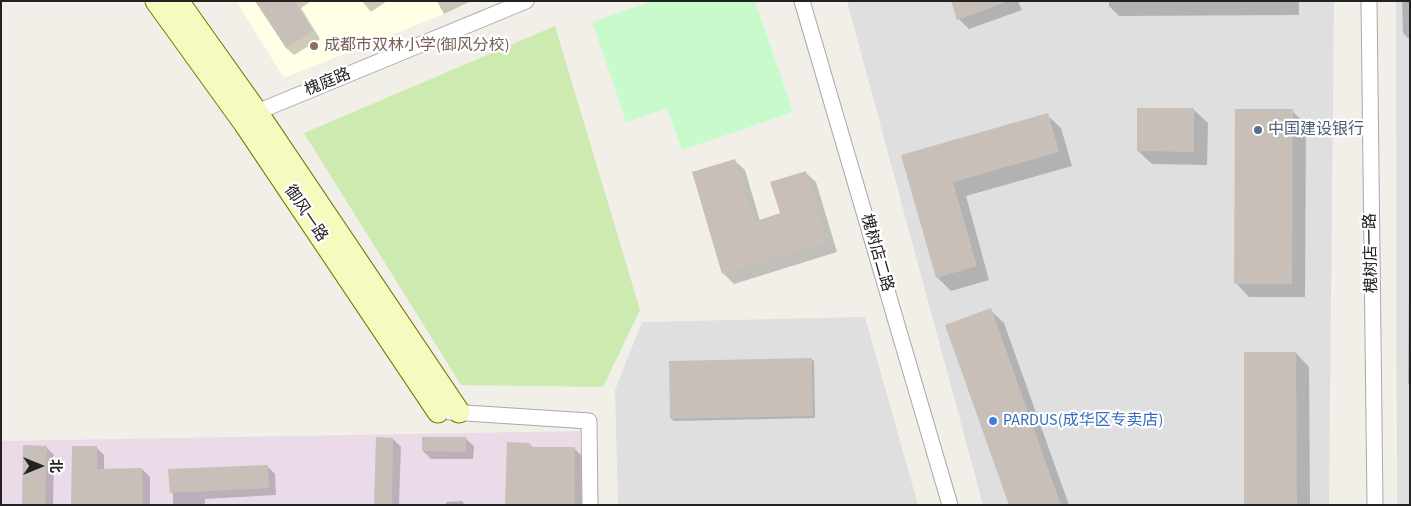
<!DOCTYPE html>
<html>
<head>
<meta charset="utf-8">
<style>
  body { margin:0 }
  #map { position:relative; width:1411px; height:506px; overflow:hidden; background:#f2efe9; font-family:"Source Sans 3","Noto Sans SC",sans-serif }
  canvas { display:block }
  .frame { position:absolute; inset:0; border:2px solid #222; pointer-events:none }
  .north { position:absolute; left:15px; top:441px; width:50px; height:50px; -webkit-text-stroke:4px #fff; paint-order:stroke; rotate:90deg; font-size:14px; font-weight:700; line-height:20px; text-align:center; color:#222 }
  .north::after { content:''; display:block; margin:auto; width:18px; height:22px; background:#222; clip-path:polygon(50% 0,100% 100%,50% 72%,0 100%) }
</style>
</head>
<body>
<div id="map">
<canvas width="1411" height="506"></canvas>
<div class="frame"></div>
<div class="north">北</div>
</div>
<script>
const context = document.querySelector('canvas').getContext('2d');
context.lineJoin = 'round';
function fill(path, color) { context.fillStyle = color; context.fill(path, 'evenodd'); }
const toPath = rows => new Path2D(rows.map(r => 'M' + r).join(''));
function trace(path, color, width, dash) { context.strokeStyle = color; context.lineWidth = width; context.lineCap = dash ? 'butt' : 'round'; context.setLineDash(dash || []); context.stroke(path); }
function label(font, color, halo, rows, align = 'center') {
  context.font = font + ' "Source Sans 3","Noto Sans SC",sans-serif'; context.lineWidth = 4.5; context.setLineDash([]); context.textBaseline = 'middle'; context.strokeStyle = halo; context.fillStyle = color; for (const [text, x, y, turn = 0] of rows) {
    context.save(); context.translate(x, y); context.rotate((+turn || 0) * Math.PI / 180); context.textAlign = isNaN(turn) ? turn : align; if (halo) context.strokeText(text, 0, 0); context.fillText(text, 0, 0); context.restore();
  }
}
const residential = toPath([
  [847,1,1334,1,1329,505,983,505],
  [1396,1,1410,1,1410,505,1397,505],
  [865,317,918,505,618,505,615,390,642,322]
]);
const industrial = toPath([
  [580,431,581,505,1,505,1,441]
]);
const education = toPath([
  [236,1,437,1,444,14,284,78]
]);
const construction = toPath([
  [437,1,471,1,444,14]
]);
const grass = toPath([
  [555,26,640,310,603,387,461,385,304,133]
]);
const park = toPath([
  [652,1,755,1,793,112,682,150,667,108,626,122,592,22]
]);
const shadow = toPath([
  [257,1,311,1,301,8,320,39,294,55,286,48],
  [362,1,387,1,371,12],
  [952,1,1018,1,1022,10,969,29,959,19],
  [1109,1,1299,1,1299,15,1119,16,1109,6],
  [1402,1,1410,1,1410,40,1403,33],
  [1194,110,1208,123,1207,165,1152,164,1138,151],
  [1292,111,1306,124,1305,297,1249,297,1236,283],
  [1047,115,1061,128,1072,166,966,196,989,280,951,291,937,277,903,156],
  [734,160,745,170,760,221,782,214,805,172,816,182,837,252,734,284,724,274,693,173],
  [1410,164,1410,385,1408,383],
  [990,310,1004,323,1069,505,1010,505],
  [1296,353,1309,367,1310,505,1246,505],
  [811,359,814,361,815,418,674,421,671,418],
  [393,439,401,447,399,505,375,505],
  [466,439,474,446,473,459,431,459,423,451],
  [529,444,534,448,574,448,582,456,583,505,507,505],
  [46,447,54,455,53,505,23,505],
  [97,448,104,455,104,470,142,469,150,477,150,505,72,505],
  [267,466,275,474,276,495,205,499,205,505,173,505,173,494,171,492],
  [462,501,465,505,446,505,446,502]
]);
const building = toPath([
  [255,1,295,1,313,31,286,48],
  [951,1,1003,1,1004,3,957,20],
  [1137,108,1194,108,1194,152,1137,151],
  [1235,109,1293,109,1292,284,1234,284],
  [1048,113,1059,152,953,182,977,266,936,278,901,155],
  [735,159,754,222,780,213,770,182,806,171,827,242,722,274,692,172],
  [991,308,1061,505,1009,505,945,325],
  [1244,352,1296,352,1297,505,1244,505],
  [812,358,813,416,670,419,669,361],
  [376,437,393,438,392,505,374,505],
  [422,437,466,437,466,452,422,451],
  [507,442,530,443,530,447,575,447,575,505,505,505],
  [23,445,47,446,45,505,22,505],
  [72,446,97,446,97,469,142,468,143,505,71,505],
  [268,465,269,488,170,493,168,469]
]);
const street = toPath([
  [802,1,950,505],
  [1369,1,1375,505],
  [249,119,257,112,526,1],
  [450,412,589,421,590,505]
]);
const secondary = toPath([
  [156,1,244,123,438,412],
  [178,1,257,112,459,412]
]);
const markers = [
  [314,46,5,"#8d6e63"],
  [1258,130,5,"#5c6f8a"],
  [993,421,5,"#3f7fe0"]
];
const educationNames = [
  ["成都市双林小学(御风分校)",324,46]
];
const streetNames = [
  ["槐庭路",328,83,-22],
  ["御风一路",305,214,56],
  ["槐树店二路",876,253,74],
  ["槐树店一路",1372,253,-91]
];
const serviceNames = [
  ["中国建设银行",1268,130]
];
const shopNames = [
  ["PARDUS(成华区专卖店)",1003,421]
];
fill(residential, '#e0dfdf');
fill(industrial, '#ebdbe8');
fill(education, '#ffffe5');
fill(construction, '#c7c7b4');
fill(grass, '#cdebb0');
fill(park, '#c8facc');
fill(shadow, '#0003');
fill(building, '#c7bfb8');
trace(street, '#a9a9a9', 17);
trace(secondary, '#707d05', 23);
trace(street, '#fff', 15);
trace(secondary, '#f7fabf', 21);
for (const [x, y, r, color] of markers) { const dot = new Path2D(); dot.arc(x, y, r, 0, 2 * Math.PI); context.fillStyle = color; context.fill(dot); trace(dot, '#fff', 2); }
label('16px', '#785e54', '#fff', educationNames, 'left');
label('16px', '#222', '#fff', streetNames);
label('16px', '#4e5e75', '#fff', serviceNames, 'left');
label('16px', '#366cbe', '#fff', shopNames, 'left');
</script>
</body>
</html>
